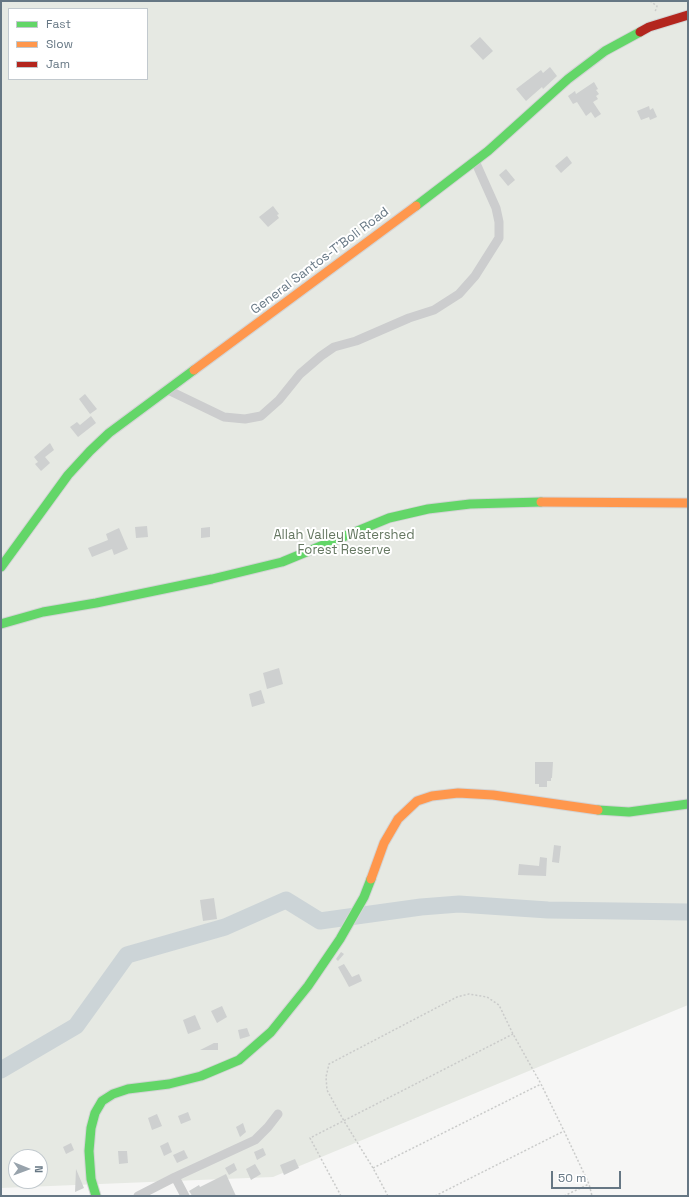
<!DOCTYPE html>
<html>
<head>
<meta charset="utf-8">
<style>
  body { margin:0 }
  #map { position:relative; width:689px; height:1197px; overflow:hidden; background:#f6f6f5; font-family:"Space Grotesk",sans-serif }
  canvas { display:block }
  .frame { position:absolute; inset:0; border:2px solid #667784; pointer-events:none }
  .legend { position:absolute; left:8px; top:8px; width:140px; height:72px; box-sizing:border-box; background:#fff; border:1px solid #c2c9ce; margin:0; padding:5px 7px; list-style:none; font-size:12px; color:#667784 }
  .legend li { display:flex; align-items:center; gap:8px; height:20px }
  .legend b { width:20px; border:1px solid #c2c9ce }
  .north { position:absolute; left:8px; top:1149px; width:40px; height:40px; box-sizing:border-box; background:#fff; border:1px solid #c2c9ce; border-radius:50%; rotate:91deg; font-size:11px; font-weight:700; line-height:16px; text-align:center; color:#667784 }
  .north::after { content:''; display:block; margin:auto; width:14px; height:18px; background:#98a3ac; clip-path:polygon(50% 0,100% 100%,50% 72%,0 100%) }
  .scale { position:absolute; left:551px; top:1171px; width:70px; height:18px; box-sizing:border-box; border:2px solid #667784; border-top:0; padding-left:5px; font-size:12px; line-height:14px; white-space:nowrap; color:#667784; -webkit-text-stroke:3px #fff; paint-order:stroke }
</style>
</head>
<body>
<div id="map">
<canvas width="689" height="1197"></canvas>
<div class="frame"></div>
<ul class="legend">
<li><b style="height:5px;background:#63d668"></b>Fast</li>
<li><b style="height:5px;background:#ff974d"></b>Slow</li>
<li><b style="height:5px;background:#b3261e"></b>Jam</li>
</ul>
<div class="north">N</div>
<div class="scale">50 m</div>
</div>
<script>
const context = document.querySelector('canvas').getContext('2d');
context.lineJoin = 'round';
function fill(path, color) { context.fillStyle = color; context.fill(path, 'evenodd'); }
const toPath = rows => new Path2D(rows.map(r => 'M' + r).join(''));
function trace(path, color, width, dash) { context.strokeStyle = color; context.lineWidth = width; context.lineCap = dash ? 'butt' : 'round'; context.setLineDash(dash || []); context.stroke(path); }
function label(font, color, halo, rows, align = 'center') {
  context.font = font + ' "Space Grotesk",sans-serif'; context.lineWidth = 4; context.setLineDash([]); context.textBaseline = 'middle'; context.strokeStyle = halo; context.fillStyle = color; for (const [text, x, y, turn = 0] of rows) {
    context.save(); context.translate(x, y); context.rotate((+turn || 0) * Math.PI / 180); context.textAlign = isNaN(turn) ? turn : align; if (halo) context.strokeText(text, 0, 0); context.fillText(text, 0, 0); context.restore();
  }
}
const green = toPath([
  [1,1,688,1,688,1005,273,1177,1,1188],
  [9,9,147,9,147,79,9,79],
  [16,1157,40,1157,40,1181,16,1181]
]);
const river = toPath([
  [1,1070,76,1026,127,955,225,927,286,900,320,921,421,907,459,904,548,910,688,912]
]);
const building = toPath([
  [480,37,493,51,483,60,470,46],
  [550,67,557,76,543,89,542,87,526,101,516,89,541,70,543,73],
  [594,82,598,89,596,90,599,94,596,96,598,99,593,102,601,114,595,118,591,112,586,116,577,102,573,104,568,96,575,91,576,94],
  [649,106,650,110,653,108,657,117,650,120,649,117,641,120,637,111],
  [567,156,572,163,561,173,555,166],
  [506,169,515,180,508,186,499,175],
  [273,206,279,214,277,215,279,218,268,227,259,217],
  [85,394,97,409,90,414,79,399],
  [91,416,96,423,78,437,70,427,77,422,80,425],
  [50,443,54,450,45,457,50,463,41,471,35,464,38,462,34,457],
  [147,526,148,537,136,538,135,527],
  [210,527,210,537,201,538,201,528],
  [119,528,128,549,114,555,112,549,92,557,88,548,108,540,106,534],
  [279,668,283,684,267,689,263,673],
  [261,690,265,703,252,707,249,694],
  [535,762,553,762,552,778,551,778,551,781,547,781,547,787,539,787,539,784,535,784],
  [554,845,561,846,559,863,552,862],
  [540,857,547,858,546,876,518,875,519,864,539,866],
  [214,898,217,919,203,921,200,900],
  [341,952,344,954,338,961,336,959],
  [344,964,352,977,359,974,362,981,349,987,338,967],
  [222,1006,227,1017,217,1023,211,1011],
  [195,1015,201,1029,188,1034,183,1020],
  [247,1028,250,1036,240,1039,238,1030],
  [214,1043,218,1043,218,1050,200,1050],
  [188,1112,191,1120,181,1124,178,1116],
  [157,1114,162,1126,152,1130,148,1118],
  [243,1123,246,1132,240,1137,236,1127],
  [168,1142,172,1152,164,1156,160,1146],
  [71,1143,74,1150,66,1154,63,1147],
  [263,1148,266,1155,257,1160,254,1152],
  [184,1150,188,1158,177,1163,173,1155],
  [118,1151,127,1151,128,1163,119,1164],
  [295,1159,299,1168,284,1175,280,1165],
  [234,1163,237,1170,229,1175,225,1168],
  [255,1164,261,1174,251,1180,246,1169],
  [76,1169,84,1188,75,1192],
  [226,1174,236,1196,192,1196,191,1194,189,1191,199,1185,200,1187]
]);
const path = toPath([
  [650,1,657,6,655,12],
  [373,1168,541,1084],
  [341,1196,310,1138,513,1034],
  [388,1196,373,1168,344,1121,327,1090,326,1077,329,1064,457,997,469,994,487,997,499,1005,513,1034,541,1084,564,1131,589,1184,592,1196],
  [435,1196,564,1131],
  [564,1196,589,1184]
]);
const street = toPath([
  [168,390,224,417,245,419,261,416,279,400,300,374,321,356,334,347,356,341,409,318,434,310,459,294,475,276,499,238,499,222,496,208,475,161],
  [138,1196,175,1177],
  [185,1196,175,1177,255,1140,268,1127,278,1114]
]);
const fast = toPath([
  [416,206,488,151,568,79,605,51,640,32],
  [1,567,68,475,90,451,109,433,194,370],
  [1,624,43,612,96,603,212,579,282,562,389,518,428,509,470,504,541,502],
  [598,810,629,812,688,804],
  [96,1196,91,1179,89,1151,91,1128,95,1113,102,1101,113,1094,128,1089,169,1084,201,1076,239,1060,271,1032,308,986,340,939,364,897,371,879]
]);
const slow = toPath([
  [194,370,416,206],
  [541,502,688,503],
  [371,879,384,843,398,819,417,801,432,796,458,793,493,795,598,810]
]);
const jam = toPath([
  [640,32,649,27,688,15]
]);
const streetNames = [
  ["General Santos-T'Boli Road",320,261,-37]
];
const parkNames = [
  ["Allah Valley Watershed",344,535],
  ["Forest Reserve",344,550]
];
fill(green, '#e6e9e3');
trace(river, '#ccd4d7', 17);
fill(building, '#ced0d0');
trace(fast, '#d3d4d5', 11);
trace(slow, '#d3d4d5', 11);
trace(jam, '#d3d4d5', 11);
trace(path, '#cacbca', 1.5, [2, 2]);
trace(street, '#cccdce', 9);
trace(fast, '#63d668', 9);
trace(slow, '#ff974d', 9);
trace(jam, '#b3261e', 9);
label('13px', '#667784', '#fff', streetNames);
label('13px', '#657761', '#fff', parkNames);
</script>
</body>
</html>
